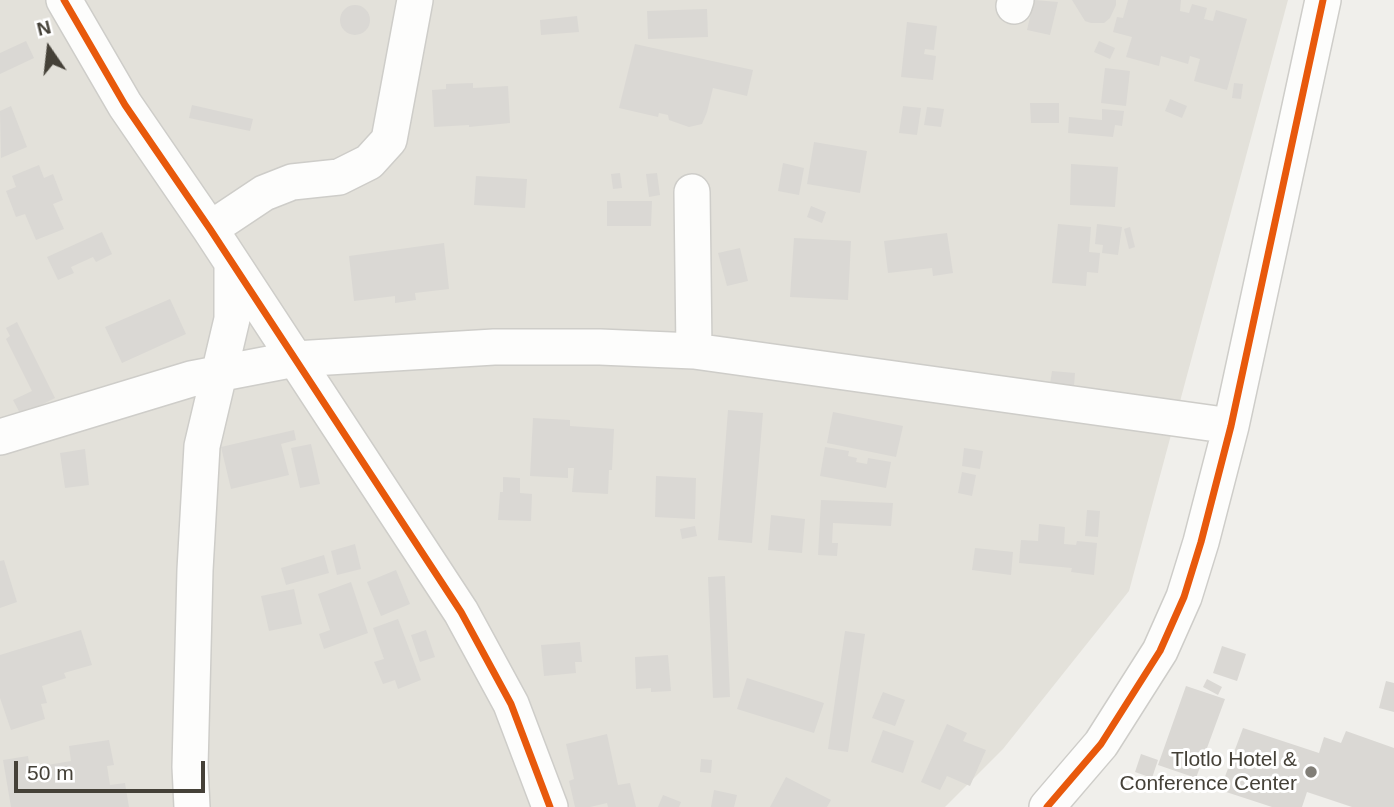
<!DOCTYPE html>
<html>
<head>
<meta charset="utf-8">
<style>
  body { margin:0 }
  #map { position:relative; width:1394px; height:807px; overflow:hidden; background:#f0efeb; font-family:Arial,sans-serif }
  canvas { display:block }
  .north { position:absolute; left:14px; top:14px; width:70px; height:70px; -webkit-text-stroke:5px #fff; paint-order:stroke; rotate:346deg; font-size:19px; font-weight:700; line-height:28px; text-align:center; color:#454138 }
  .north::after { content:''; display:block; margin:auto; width:24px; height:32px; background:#454138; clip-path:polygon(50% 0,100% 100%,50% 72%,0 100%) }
  .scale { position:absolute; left:14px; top:761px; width:191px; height:32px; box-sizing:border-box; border:4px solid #454138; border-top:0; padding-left:9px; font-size:21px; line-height:24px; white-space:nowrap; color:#454138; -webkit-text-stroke:5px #fff; paint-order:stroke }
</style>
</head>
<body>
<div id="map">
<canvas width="1394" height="807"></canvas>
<div class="north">N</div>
<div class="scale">50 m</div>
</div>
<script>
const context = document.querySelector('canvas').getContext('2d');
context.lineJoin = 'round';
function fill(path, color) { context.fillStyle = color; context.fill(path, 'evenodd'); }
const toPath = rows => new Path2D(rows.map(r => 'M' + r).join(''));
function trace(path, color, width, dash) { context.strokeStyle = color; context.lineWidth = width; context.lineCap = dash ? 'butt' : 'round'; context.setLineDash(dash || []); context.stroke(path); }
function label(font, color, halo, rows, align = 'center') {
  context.font = font + ' Arial,sans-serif'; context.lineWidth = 6; context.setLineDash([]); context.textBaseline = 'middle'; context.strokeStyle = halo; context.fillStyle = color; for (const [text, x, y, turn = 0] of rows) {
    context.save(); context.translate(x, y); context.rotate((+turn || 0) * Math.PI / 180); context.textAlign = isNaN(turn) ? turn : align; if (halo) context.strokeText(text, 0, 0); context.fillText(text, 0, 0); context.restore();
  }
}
const residential = toPath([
  [0,0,1288,0,1129,591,1003,749,945,807,0,807]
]);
const building = toPath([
  [1034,0,1058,2,1050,35,1027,30],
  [1072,0,1116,0,1116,5,1110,18,1104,23,1091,23,1085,21],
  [1128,0,1181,0,1180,11,1189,13,1192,4,1207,8,1204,19,1213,21,1216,10,1247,19,1227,90,1194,81,1200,59,1190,56,1188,64,1161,56,1159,66,1126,57,1132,37,1113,32,1117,17,1123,18],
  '340 20a15 15 0 1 1 30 0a15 15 0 1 1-30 0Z',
  [707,9,708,37,648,39,647,11],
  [577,16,579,32,541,35,540,20],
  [907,22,937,26,934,50,925,49,924,54,936,56,933,80,901,77],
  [26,41,34,58,0,74,0,53],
  [1099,41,1115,48,1110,59,1094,52],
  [635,44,753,70,747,96,713,88,707,112,702,124,689,127,669,120,668,115,659,113,658,117,619,108],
  [1105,68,1130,71,1126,106,1101,103],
  [473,83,473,88,508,86,510,123,469,127,469,125,434,127,432,90,446,89,446,84],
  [1234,83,1243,84,1241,99,1232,98],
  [1170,99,1187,106,1182,118,1165,111],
  [1030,103,1059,103,1059,123,1031,123],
  [192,105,253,119,250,131,189,118],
  [11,106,27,147,1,158,0,111],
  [903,106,921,108,917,135,899,133],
  [927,107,944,109,941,127,924,125],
  [1102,109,1124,111,1122,126,1115,125,1113,137,1068,133,1069,117,1102,120],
  [814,142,867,151,860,193,807,184],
  [783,163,804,168,799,195,778,191],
  [1071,164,1118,167,1115,207,1070,205],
  [39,165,44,178,53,174,63,200,53,204,64,229,36,240,25,214,16,217,6,191,16,187,12,176],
  [620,173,622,188,613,189,611,174],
  [657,173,660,195,649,197,646,174],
  [476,176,527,179,525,208,474,205],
  [607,201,652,201,651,226,607,226],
  [811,206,826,212,822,223,807,217],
  [1058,224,1091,227,1089,252,1100,253,1098,273,1087,272,1086,286,1052,283],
  [1097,224,1122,227,1118,255,1102,253,1103,245,1095,244],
  [1130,227,1135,247,1129,249,1124,229],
  [102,232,112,254,96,262,93,257,71,267,74,273,58,280,47,257],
  [947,233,953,273,933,276,932,268,888,273,884,241],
  [794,238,851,241,848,300,790,297],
  [444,243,449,289,415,293,416,300,395,303,395,296,354,301,349,256],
  [740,248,748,281,727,286,718,253],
  [170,299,186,334,122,363,105,327],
  [17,322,55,398,21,415,13,400,32,391,6,339,10,336,6,328],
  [1052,371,1075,373,1074,386,1050,384],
  [728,410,763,413,752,543,718,540],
  [833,412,903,426,896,457,827,443],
  [533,418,570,420,570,426,614,429,612,470,609,470,608,494,572,492,574,468,568,468,568,478,530,476],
  [294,430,296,440,281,444,289,475,231,489,221,447],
  [311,444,320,484,300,488,291,448],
  [825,447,849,451,848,456,857,458,856,462,867,464,868,458,891,462,886,488,820,476],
  [964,448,983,451,980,469,962,466],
  [85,449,89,485,65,488,60,453],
  [962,472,976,475,972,496,958,493],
  [656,476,696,478,695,519,655,517],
  [503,477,520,478,520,493,532,494,531,521,498,520,500,492,503,492],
  [821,500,893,503,891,526,833,523,832,543,838,543,837,556,818,555],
  [1087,510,1100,511,1098,537,1085,536],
  [771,515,805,519,802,553,768,550],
  [1039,524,1065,527,1064,544,1076,545,1077,541,1097,543,1094,575,1071,572,1072,568,1019,563,1021,540,1038,541],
  [695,526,697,536,682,539,680,529],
  [355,544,361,569,337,575,331,551],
  [975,548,1013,552,1011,575,972,570],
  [324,555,329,573,286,585,281,568],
  [4,560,17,602,0,608,0,561],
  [396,570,410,604,381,616,367,582],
  [725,576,730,697,713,698,708,577],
  [351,582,368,633,324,649,319,634,330,630,318,594],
  [294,589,302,624,269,631,261,596],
  [398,619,421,680,398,689,395,680,383,684,374,662,384,659,373,628],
  [81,630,92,665,64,673,66,678,42,686,47,703,41,704,45,719,11,730,0,698,0,655],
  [426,630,435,657,420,662,411,635],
  [845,631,865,634,848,752,828,749],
  [580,642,582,662,575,662,576,673,544,676,541,645],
  [1222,646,1246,654,1237,681,1213,673],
  [668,655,671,691,651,692,651,688,636,689,635,657],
  [747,678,824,703,814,733,737,709],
  [1207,679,1222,687,1218,695,1203,687],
  [1386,681,1394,683,1394,712,1379,708],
  [1186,686,1225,699,1196,778,1158,765],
  [883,692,905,700,895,726,872,718],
  [947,724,967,733,963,741,986,750,970,786,947,776,940,790,921,782],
  [1243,728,1319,753,1324,737,1341,743,1346,731,1394,748,1394,807,1352,807,1307,792,1302,807,1272,807,1220,790],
  [883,730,914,741,903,773,871,762],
  [607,734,618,785,630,783,636,807,608,807,607,803,590,807,575,807,569,781,574,779,566,744],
  [109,740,114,765,107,766,110,785,125,783,129,807,11,807,3,760,28,756,30,768,71,761,69,746],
  [1141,754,1158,760,1152,778,1135,772],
  [701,759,712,760,711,773,700,772],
  [786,777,831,800,827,807,770,807],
  [714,790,737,795,734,807,711,807],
  [663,795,681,802,679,807,658,807]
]);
const minor = toPath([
  [64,0,125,105,210,229,461,612,511,704,550,807],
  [1014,6,1016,0],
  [692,192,694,351,1231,426],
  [210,229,264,193,292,182,339,177,369,162,389,140,415,0],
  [0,437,191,379,295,359,494,347,600,347,694,351],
  [192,807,190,767,195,570,202,446,232,319,232,263],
  [1047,807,1101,744,1160,651,1184,597,1201,542,1231,426,1323,0]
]);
const cycleway = toPath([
  [64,0,125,105,210,229,461,612,511,704,550,807],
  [1047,807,1101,744,1160,651,1184,597,1201,542,1231,426,1323,0]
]);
const markers = [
  [1311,772,7,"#817e77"]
];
const poiNames = [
  ["Tlotlo Hotel &",1297,760],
  ["Conference Center",1297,784]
];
fill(residential, '#e3e1da');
fill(building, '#dad8d4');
trace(minor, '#cecdc9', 38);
trace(minor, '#fdfdfc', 35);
trace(cycleway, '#e8590c', 7);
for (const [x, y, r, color] of markers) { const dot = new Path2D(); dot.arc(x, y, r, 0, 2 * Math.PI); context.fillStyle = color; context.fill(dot); trace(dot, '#fff', 2.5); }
label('21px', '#454138', '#fff', poiNames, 'right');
</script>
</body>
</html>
